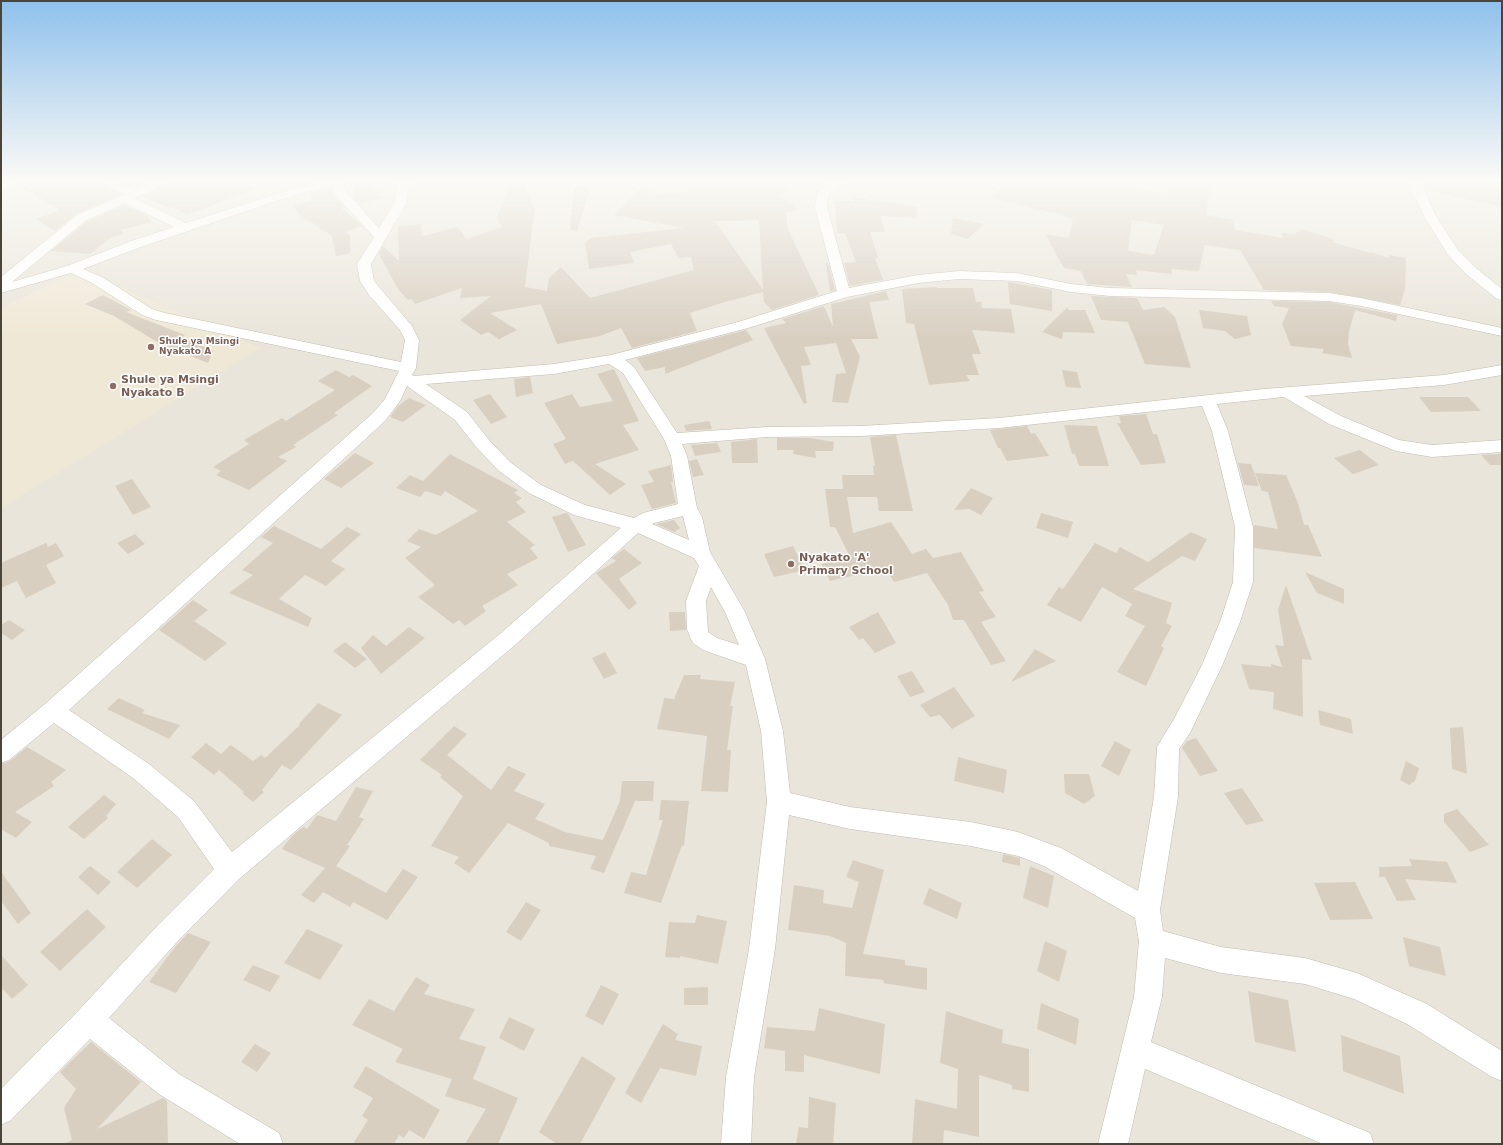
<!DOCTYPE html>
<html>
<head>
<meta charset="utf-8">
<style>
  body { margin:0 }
  #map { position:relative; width:1503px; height:1145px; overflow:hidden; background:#f6f3ec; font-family:"DejaVu Sans",sans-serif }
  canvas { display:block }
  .frame { position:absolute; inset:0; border:2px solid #4b4439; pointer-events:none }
</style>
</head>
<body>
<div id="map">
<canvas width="1503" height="1145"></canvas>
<div class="frame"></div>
</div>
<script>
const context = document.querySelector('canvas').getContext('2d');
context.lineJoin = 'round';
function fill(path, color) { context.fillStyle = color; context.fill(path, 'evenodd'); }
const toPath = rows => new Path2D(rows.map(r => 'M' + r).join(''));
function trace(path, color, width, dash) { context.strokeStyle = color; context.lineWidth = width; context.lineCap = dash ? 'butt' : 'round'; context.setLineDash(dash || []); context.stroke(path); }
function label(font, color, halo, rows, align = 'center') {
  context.font = font + ' "DejaVu Sans",sans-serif'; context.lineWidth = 3; context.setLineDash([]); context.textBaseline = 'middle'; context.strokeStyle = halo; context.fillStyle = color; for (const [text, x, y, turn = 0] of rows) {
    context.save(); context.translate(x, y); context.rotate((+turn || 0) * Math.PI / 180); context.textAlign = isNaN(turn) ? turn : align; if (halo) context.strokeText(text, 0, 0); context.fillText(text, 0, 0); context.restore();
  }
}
const residential = toPath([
  [1,179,1502,179,1502,1144,1,1144]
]);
const education = toPath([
  [80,270,260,348,1,508,1,308]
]);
const building = toPath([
  [38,179,95,179,122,194,76,214,55,231,36,219,60,210,19,186],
  [113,179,131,181,135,188,151,181,134,188],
  [195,179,235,179,256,188,187,215,172,207,170,208,142,196,168,184,174,187],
  [352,179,369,179,382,198,359,204,355,200],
  [681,179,786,179,787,192,777,194,798,209,786,213,788,229,819,295,772,310,764,302,763,292,725,302,690,313,697,331,632,348,621,328,600,336,557,344,541,304,490,313,517,330,499,339,488,332,481,335,460,320,491,296,460,298,462,288,415,304,412,299,408,300,398,289,379,254,383,246,399,261,398,227,421,224,422,236,458,227,466,239,502,227,497,218,510,182,523,182,536,212,534,213,525,287,547,291,549,278,561,267,590,298,694,270,691,257,679,258,671,244,630,252,634,263,589,269,585,243,591,238,684,228,614,215,645,184,650,195,690,192],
  [759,220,763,290,715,221],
  [1008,179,1017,179,1017,183,1042,186,1044,179,1138,179,1135,189,1167,195,1171,179,1211,179,1206,215,1234,220,1235,230,1283,238,1282,233,1295,234,1302,229,1335,240,1332,242,1370,253,1371,252,1389,258,1389,255,1406,258,1405,289,1400,305,1329,292,1264,290,1240,250,1205,245,1199,271,1171,269,1172,274,1136,270,1137,275,1126,274,1132,287,1087,284,1081,271,1064,268,1045,234,1069,238,1073,218,992,198],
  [1132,220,1164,225,1154,255,1128,251],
  [1420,179,1449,179,1502,190,1502,207,1426,190],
  [591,186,577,231,570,230,574,187],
  [330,188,344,207,342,208,362,226,345,232,350,236,350,253,336,256,332,236,300,215,292,206,313,200,310,193],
  [852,197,918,207,916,218,881,216,885,232,870,232,878,258,875,258,883,280,850,286,844,263,856,262,845,233,837,233,835,201,854,201],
  [125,205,148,216,151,222,121,230,124,234,110,238,90,254,51,251,86,222],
  [953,218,984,224,968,239,951,234],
  [826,263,828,263,835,290,830,292],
  [1008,282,1052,290,1052,311,1010,304],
  [937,287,938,288,973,288,976,302,981,302,982,308,1011,309,1015,333,972,330,981,354,972,354,979,375,966,375,970,381,929,385,914,324,906,323,902,289],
  [886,291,889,300,869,302,878,339,851,339,860,357,848,403,832,402,836,374,846,373,836,343,804,347,811,365,801,366,807,403,804,404,764,328,786,323,782,319,824,306,833,327,831,304],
  [103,295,131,310,126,312,185,335,182,337,213,351,208,363,159,343,114,316,85,304],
  [1091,296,1137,298,1143,310,1164,307,1175,317,1191,368,1145,364,1128,322,1101,320],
  [1271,301,1329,302,1397,315,1396,321,1355,310,1349,331,1348,344,1352,358,1322,353,1324,349,1291,346,1282,324,1289,308,1274,306],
  [1068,307,1068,310,1085,310,1095,333,1063,332,1062,339,1042,332],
  [1199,310,1247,316,1251,335,1235,339,1225,331,1203,328],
  [746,330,753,340,665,374,665,367,645,371,637,358],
  [614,369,639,421,623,425,639,450,595,464,626,484,610,495,573,461,565,464,553,444,566,439,544,403,572,394,580,407,613,401,597,374],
  [336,370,349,377,353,375,372,386,334,413,338,415,293,445,296,447,278,457,287,461,249,490,216,475,221,471,213,467,249,444,244,440,282,418,286,421,335,390,318,381],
  [1062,370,1077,372,1081,388,1066,387],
  [530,377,533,393,516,397,514,379],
  [490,394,507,417,491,424,473,400],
  [1419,397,1468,397,1481,411,1431,412],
  [409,398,426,405,403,422,390,417,398,406],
  [1146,414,1153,434,1157,434,1166,463,1141,465,1117,423,1121,423,1119,416],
  [709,421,712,429,686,431,684,425],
  [1064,425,1097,426,1109,466,1079,466,1075,454,1072,454],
  [1027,426,1031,434,1035,433,1049,456,1007,461,1000,448,998,448,990,430],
  [896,435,913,511,879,511,877,497,847,497,853,533,891,522,912,554,926,549,933,558,961,552,984,591,979,592,996,617,981,622,1006,661,991,665,964,620,953,620,948,605,927,573,894,582,885,568,830,581,821,564,850,557,835,527,830,527,825,489,843,489,842,475,874,475,873,466,875,466,870,437],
  [777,438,810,438,834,442,833,451,815,451,816,458,793,454,794,450,777,450],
  [757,439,758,463,732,463,731,442],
  [717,443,721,452,695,456,691,445],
  [1360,450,1379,465,1353,474,1334,458],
  [355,453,374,463,341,488,324,479],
  [450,454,518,490,514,493,522,498,516,502,526,512,507,522,535,545,530,548,538,558,507,574,518,585,482,606,486,611,465,626,459,620,453,624,418,597,435,585,405,558,421,547,407,541,419,529,436,535,478,511,445,491,441,496,425,491,420,497,396,488,410,475,423,481],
  [1502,454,1502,465,1490,465,1481,455],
  [697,459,704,475,693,477,689,461],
  [1238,463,1251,464,1259,486,1244,485],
  [671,465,673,482,671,482,676,503,652,509,641,485,654,482,648,471],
  [1255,473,1286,475,1298,503,1304,525,1308,525,1322,557,1254,548,1254,525,1278,529,1268,492,1262,491],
  [132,479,151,507,133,515,115,486],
  [971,488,993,498,981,515,969,509,954,510],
  [566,513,568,514,586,545,568,552,552,517],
  [1041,513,1073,522,1068,538,1036,528],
  [674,520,680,528,674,532,656,524],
  [274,526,321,549,347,527,361,534,331,561,345,569,326,586,305,575,279,599,312,618,308,627,229,593,253,575,242,570,273,543,261,537],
  [1191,532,1207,539,1195,561,1182,556,1133,589,1172,603,1166,623,1172,626,1161,646,1164,648,1146,686,1117,672,1145,626,1125,616,1132,604,1102,587,1081,622,1047,605,1059,587,1063,589,1095,543,1116,553,1120,547,1148,562],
  [135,534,145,544,128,554,117,543],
  [46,543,48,547,56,543,64,556,46,565,56,583,26,598,17,581,1,588,1,563],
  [793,546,805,570,774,577,764,554],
  [624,549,642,563,619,579,637,603,629,610,596,573,616,561,612,558],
  [1305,572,1344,589,1344,604,1317,593],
  [1286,585,1312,660,1302,659,1303,717,1273,709,1274,692,1249,689,1241,664,1271,667,1271,664,1282,667,1275,645,1284,646,1278,610],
  [193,600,208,610,194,621,227,643,205,661,159,630],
  [669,612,685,612,686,630,670,631],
  [878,612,896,643,875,653,863,638,859,640,849,627],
  [9,620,25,630,12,640,1,633,1,625],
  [409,627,425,638,381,674,361,648,373,635,386,646],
  [345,642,367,659,355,668,333,651],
  [1035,649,1056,661,1011,682],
  [605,652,617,673,604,679,592,658],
  [912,671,925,692,910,697,897,676],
  [684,675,701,675,700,679,735,682,730,706,733,706,727,750,731,750,728,792,701,791,707,736,657,729,664,698,674,699],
  [954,687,975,716,952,729,940,715,930,717,920,705],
  [119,698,145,710,142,713,180,725,169,739,107,709],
  [318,703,342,715,291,770,282,765,262,790,264,792,253,802,242,793,244,792,219,770,214,775,191,757,206,743,221,754,231,745,253,761,261,755,265,758,300,725,299,724],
  [1318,710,1351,719,1353,734,1320,725],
  [454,726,467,734,447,755,491,790,508,766,526,774,514,791,545,804,535,819,565,832,603,840,620,801,622,781,654,781,653,801,635,801,604,873,590,869,596,856,549,846,549,843,508,823,469,873,454,863,459,857,431,846,463,796,440,777,442,775,420,760],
  [1463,727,1467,774,1452,769,1450,728],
  [1196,738,1218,771,1200,776,1182,748,1187,741],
  [1115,741,1131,750,1119,776,1101,766],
  [27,747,66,770,51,782,54,786,15,812,32,822,16,838,1,829,1,764,10,761],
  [958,757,1007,770,1004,793,954,781],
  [1406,761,1419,768,1415,781,1409,785,1400,780],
  [1064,774,1089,774,1095,796,1084,804,1065,793],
  [356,787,373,791,359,817,364,819,347,845,350,846,336,866,386,893,403,869,418,877,387,920,353,902,350,907,323,892,314,903,301,895,325,868,282,849,292,836,303,827,307,829,317,815,336,821],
  [1242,788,1264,821,1246,825,1224,793],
  [104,795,116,804,106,816,108,818,84,839,68,827],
  [661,800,689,801,684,846,682,845,661,903,624,893,631,872,646,875,663,820,659,820],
  [1457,809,1489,845,1470,852,1444,822,1444,814],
  [152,839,172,855,137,888,117,872],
  [1003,854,1020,858,1020,866,1002,862],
  [1409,859,1447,862,1457,883,1405,879,1416,900,1397,901,1385,877,1379,877,1379,867,1412,866],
  [853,860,884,870,863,954,905,960,905,965,927,968,927,990,883,983,884,980,845,976,846,943,830,936,788,930,794,885,824,890,823,903,852,908,859,882,846,877],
  [90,866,111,882,98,895,78,877],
  [1030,866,1054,876,1048,908,1023,898],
  [1,872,31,913,18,924,1,901],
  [1355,882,1373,919,1330,920,1314,883],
  [929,888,962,903,957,919,923,904],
  [526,902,541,910,521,941,506,932],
  [87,909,106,927,60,971,40,952],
  [697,915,727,921,718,964,680,956,680,958,665,957,669,922,695,923],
  [307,929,343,945,320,980,284,963],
  [188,933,211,942,176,993,149,982,175,947],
  [1403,937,1440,947,1446,976,1409,966],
  [1045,941,1067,951,1059,982,1037,971],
  [1,955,28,985,12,999,1,987],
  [253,965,280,976,270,992,243,980],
  [416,977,430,985,424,994,475,1009,459,1039,486,1047,473,1079,518,1098,498,1144,465,1144,486,1109,445,1096,452,1079,395,1062,403,1049,352,1025,369,999,394,1011],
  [601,985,619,994,603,1025,585,1016],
  [708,987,708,1005,684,1005,684,988],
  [1248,991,1288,1000,1296,1052,1255,1042],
  [1041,1003,1079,1019,1076,1045,1037,1029],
  [819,1008,885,1024,880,1074,804,1055,804,1072,785,1071,785,1051,764,1048,767,1027,815,1031],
  [946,1011,1003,1030,1002,1043,1029,1049,1029,1092,1012,1089,1012,1085,979,1075,979,1137,944,1130,943,1144,912,1144,915,1099,957,1109,958,1069,940,1063],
  [509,1017,535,1029,524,1051,499,1038],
  [663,1024,678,1034,675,1040,702,1046,696,1076,660,1068,641,1103,625,1093],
  [1341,1035,1400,1056,1404,1094,1343,1071],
  [91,1042,141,1082,97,1129,163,1098,167,1101,168,1144,63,1144,72,1140,64,1108,76,1089,60,1072],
  [255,1044,271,1053,257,1072,241,1062],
  [582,1056,616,1078,580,1144,557,1144,539,1132],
  [366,1066,440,1110,424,1139,409,1130,404,1138,399,1135,394,1144,353,1144,368,1120,362,1116,373,1098,353,1087],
  [809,1097,836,1103,833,1144,796,1144,799,1127,808,1128]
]);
const minor = toPath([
  [9,179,23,179,1,192,1,183,9,179],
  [96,179,110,179,134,190,159,179,173,179,172,181,134,198,186,223,286,191,328,179,339,179,347,193,379,228,394,204,399,179,410,179,406,204,371,264,374,281,412,326,419,340,416,368,412,375,414,376,554,364,611,355,738,322,837,291,815,207,817,194,834,179,846,179,828,195,827,207,849,288,918,275,959,271,1017,273,1071,284,1110,288,1329,293,1361,298,1502,328,1502,336,1361,306,1329,301,1110,296,1071,292,1017,281,959,279,918,283,847,297,748,328,625,360,634,367,677,433,767,427,861,426,999,418,1264,389,1444,375,1502,365,1502,375,1444,385,1304,396,1341,416,1399,440,1432,445,1502,440,1502,452,1432,457,1396,451,1329,424,1284,397,1217,404,1228,431,1253,527,1253,582,1240,622,1222,666,1190,733,1179,749,1178,797,1160,910,1163,931,1221,947,1305,958,1357,973,1427,1004,1502,1051,1502,1081,1492,1077,1407,1024,1354,999,1305,984,1221,973,1165,958,1162,997,1151,1042,1370,1133,1374,1144,1323,1144,1145,1069,1128,1144,1098,1144,1134,997,1139,941,1135,918,1044,866,1018,856,971,846,850,829,789,815,775,949,754,1077,751,1144,721,1144,726,1077,749,949,767,802,761,731,746,665,703,650,693,643,690,637,687,629,686,601,699,566,694,558,638,533,515,645,239,879,176,943,109,1018,179,1074,279,1133,283,1144,240,1144,159,1094,90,1039,11,1120,1,1125,1,1089,79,1010,158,925,214,869,178,817,133,778,54,723,9,760,1,763,1,740,45,704,373,413,385,399,399,371,156,320,142,315,92,283,71,273,1,293,1,277,77,215,125,194,96,179],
  [331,186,338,198,374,237,357,264,360,281,369,295,400,330,405,340,401,362,165,313,152,309,102,277,83,269,141,247,294,195,331,186],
  [125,203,174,227,131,241,67,266,12,282,85,221,125,203],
  [609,364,623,373,664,439,671,456,678,504,643,513,634,518,585,505,541,485,510,462,489,440,467,412,426,384,554,374,609,364],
  [407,386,455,420,477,448,498,470,529,493,574,515,621,528,501,633,232,852,194,801,149,764,69,710,385,421,400,401,407,386],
  [1202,406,1212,431,1235,527,1233,582,1220,622,1202,665,1174,719,1157,747,1154,797,1138,891,1061,848,1018,832,971,822,850,807,790,793,783,731,765,659,744,610,710,552,702,517,697,508,687,456,682,444,767,437,861,436,999,428,1202,406],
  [683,516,689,540,652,524,654,523,683,516],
  [711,587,725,612,739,645,717,638,708,632,706,601,711,587],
  [1409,179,1419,179,1436,216,1458,250,1476,268,1502,289,1502,300,1497,299,1466,274,1448,255,1424,216,1409,184,1409,179]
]);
const markers = [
  [151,347,4,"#8d6e63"],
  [113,386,4,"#8d6e63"],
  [791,564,4,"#8d6e63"]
];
const farEducationnames = [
  ["Shule ya Msingi",159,342],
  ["Nyakato A",159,352]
];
const educationNames = [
  ["Shule ya Msingi",121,380],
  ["Nyakato B",121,393],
  ["Nyakato 'A'",799,558],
  ["Primary School",799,571]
];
fill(residential, '#eae5da');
fill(education, '#efe8d6');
fill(building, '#d8cfc1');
trace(minor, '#c2bbae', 1);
fill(minor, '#fff');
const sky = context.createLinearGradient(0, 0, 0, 339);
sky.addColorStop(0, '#8fc1ec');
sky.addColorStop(0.53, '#fbfaf6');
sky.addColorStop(1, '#fbfaf600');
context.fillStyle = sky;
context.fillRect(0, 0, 1503, 339);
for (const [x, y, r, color] of markers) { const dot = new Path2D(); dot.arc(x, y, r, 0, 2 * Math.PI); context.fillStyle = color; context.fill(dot); trace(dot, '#fff', 1.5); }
label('bold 9px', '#785e54', '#fff', farEducationnames, 'left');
label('bold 11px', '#785e54', '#fff', educationNames, 'left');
</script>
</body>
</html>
